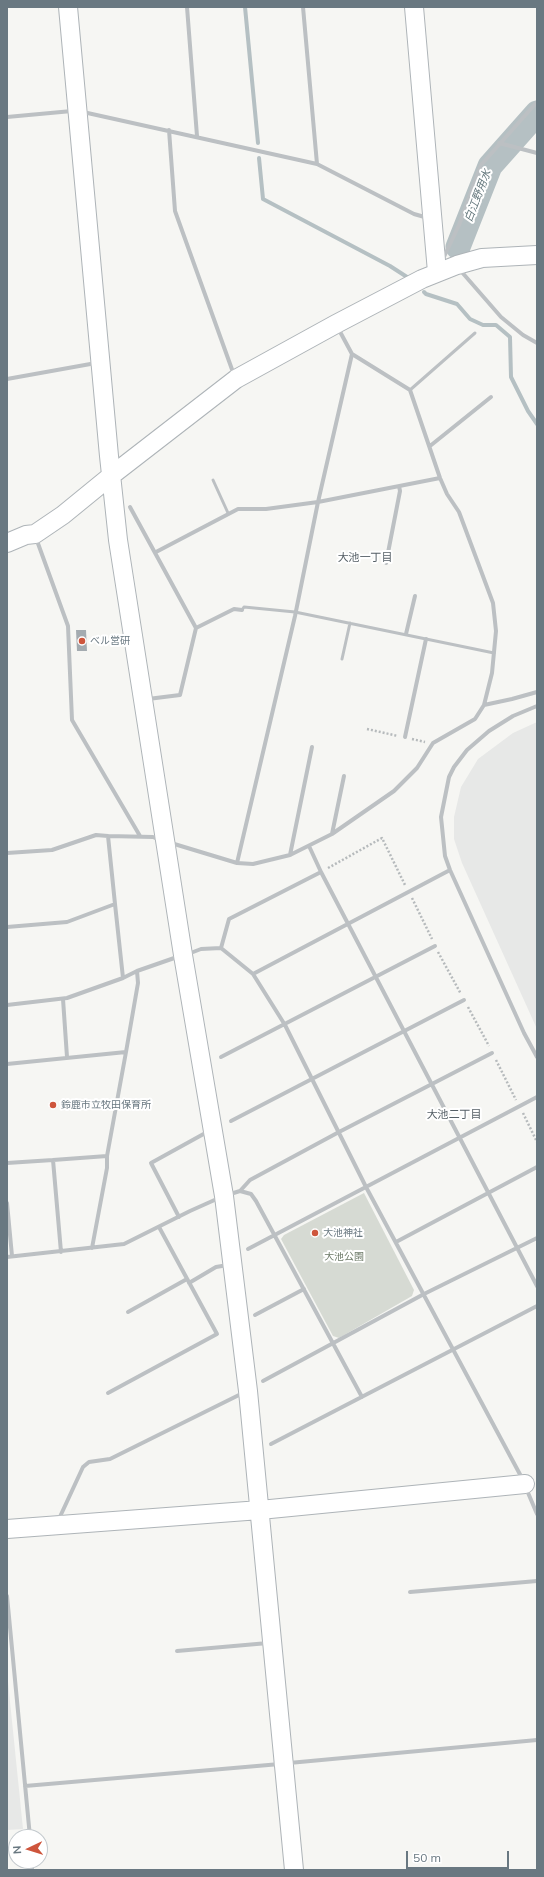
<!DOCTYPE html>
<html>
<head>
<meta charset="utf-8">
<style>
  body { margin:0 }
  #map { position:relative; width:544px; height:1877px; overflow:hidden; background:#f6f6f3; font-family:Mulish,sans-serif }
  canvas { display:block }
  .frame { position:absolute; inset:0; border:8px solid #697881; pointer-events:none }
  .north { position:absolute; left:8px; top:1829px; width:40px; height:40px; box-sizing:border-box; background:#fff; border:1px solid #c3c9cd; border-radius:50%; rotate:266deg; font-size:11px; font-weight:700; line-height:16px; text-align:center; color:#697881 }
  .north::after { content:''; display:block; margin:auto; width:14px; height:18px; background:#ce553c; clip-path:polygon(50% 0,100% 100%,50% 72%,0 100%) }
  .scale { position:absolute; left:406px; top:1851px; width:103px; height:18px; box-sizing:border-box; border:2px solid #697881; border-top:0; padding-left:5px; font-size:12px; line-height:14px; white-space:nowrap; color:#697881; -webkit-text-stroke:3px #fff; paint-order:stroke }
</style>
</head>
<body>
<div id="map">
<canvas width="544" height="1877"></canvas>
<div class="frame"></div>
<div class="north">N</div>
<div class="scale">50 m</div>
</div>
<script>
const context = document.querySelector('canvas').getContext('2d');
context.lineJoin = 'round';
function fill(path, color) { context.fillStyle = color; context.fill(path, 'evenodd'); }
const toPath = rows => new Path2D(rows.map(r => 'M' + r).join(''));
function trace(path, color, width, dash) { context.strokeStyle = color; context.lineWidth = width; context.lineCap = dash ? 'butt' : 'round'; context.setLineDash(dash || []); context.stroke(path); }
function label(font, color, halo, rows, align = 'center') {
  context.font = font + ' Mulish,"Noto Sans JP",sans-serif'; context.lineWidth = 4; context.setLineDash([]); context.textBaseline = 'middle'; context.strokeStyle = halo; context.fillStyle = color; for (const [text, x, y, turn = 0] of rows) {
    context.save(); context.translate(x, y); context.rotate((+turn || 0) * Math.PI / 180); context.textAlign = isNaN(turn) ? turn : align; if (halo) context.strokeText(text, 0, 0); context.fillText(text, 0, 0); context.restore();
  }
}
const built = toPath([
  [537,722,537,1029,462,863,454,839,454,817,461,787,478,759,513,733],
  [7,1672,23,1829,7,1830]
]);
const green = toPath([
  [364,1193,414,1290,412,1296,339,1338,333,1336,281,1239,284,1235]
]);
const stream = toPath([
  [245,7,258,143],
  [259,158,263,199,390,266,407,277],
  [424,292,426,294,457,304,470,319,483,325,496,325,510,337,511,377,528,411,537,424]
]);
const river = toPath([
  [458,247,490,166,537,113]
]);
const building = toPath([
  [76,630,86,630,87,651,77,651]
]);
const path = toPath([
  [367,729,398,736],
  [412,739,425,742],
  [328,868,382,838,405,885],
  [412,898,432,939],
  [438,952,461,994],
  [468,1007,489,1046],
  [496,1060,516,1100],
  [523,1113,537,1142]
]);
const lane = toPath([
  [410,390,475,333],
  [213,480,228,513],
  [242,610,244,607,295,612,494,653],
  [342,659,350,623]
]);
const street = toPath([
  [187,7,197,136],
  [303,7,317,164],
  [83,112,317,164,414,214,428,218],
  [7,117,72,111],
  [169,130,175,211,234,375],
  [499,143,537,153],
  [442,261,459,225,481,165,537,102],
  [460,270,501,317,523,335,537,343],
  [7,379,96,363],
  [430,446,491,397],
  [130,507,196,628],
  [36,538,68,626,72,720,140,836],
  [156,552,238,509,266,509,318,502,440,478],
  [386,563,400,491,399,486],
  [406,634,415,596],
  [148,699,180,695,196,628,234,609,242,610],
  [484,705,512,699,537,692],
  [537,706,513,716,489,731,467,750,454,767,449,777,441,817,445,856,450,870,524,1033,537,1057],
  [405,737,426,639],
  [332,834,344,776],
  [171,843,237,863,253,864,290,855,332,834,394,791,417,768,433,743,475,719,484,705,492,673,496,631,493,603,459,512,447,494,440,478,410,390,352,354,338,328],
  [309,846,321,872,537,1286],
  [7,853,52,850,96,835,108,836],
  [290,855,312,747],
  [237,863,295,616,318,502,352,354],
  [115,904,108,836,153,837,160,840],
  [7,927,67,922,115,904,123,978],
  [221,948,229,919,321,872],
  [188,954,201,949,221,948,253,974,285,1025,366,1187,523,1480],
  [253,974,450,870],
  [63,999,67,1057],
  [7,1005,67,998,123,978,137,971,180,956],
  [126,1052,138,983,137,971],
  [221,1057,435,946],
  [7,1064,126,1052,107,1156],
  [231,1121,464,1000],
  [53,1160,107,1156,107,1168,92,1248],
  [7,1163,53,1160,61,1252],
  [240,1191,250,1180,339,1132,492,1053],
  [227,1195,240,1191,251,1194,256,1201,362,1397],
  [7,1203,12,1256],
  [179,1217,151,1163,209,1131],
  [396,1242,537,1167],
  [248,1249,537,1097],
  [7,1257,124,1244,190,1211,219,1198],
  [189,1283,216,1267,228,1265],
  [128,1312,187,1279],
  [255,1315,304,1289],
  [263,1381,424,1294,537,1238],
  [108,1393,217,1334,159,1227],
  [271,1444,537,1306],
  [526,1488,537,1514],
  [58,1521,83,1467,89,1462,110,1459,243,1393],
  [410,1592,537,1581],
  [7,1596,30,1837],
  [177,1651,268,1643],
  [289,1763,537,1740],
  [25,1786,280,1764],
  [32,1861,32,1870]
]);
const secondary = toPath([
  [68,7,109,456,118,540,183,955,224,1196,248,1391,294,1870],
  [414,7,437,272],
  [7,543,26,535,35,534,63,515,112,475,236,379,336,324,422,279,457,265,482,258,537,255],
  [7,1529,260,1510,525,1484]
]);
const markers = [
  [82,641,4,"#ce553c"],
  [53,1105,4,"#ce553c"],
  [315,1233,4,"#ce553c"]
];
const poiNames = [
  ["べル営研",90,641],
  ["鈴鹿市立牧田保育所",61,1105],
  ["大池神社",323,1233]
];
const parkNames = [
  ["大池公園",344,1257]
];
const waterNames = [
  ["白江野用水",478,196,-69]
];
const neighbourhoodNames = [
  ["大池一丁目",365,558],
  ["大池二丁目",454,1115]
];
fill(built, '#e7e8e7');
fill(green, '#d6dad3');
trace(stream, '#b5c0c3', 4);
trace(river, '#b5c0c3', 25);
fill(building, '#a4abb0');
trace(secondary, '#aeb4b8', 20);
trace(path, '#b6babc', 2.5, [2, 2]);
trace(lane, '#bcc0c3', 3);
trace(street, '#bcc0c3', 4);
trace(secondary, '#fff', 18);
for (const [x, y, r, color] of markers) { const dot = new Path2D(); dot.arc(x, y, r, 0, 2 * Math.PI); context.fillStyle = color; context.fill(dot); trace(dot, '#fff', 1.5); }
label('10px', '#697881', '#fff', poiNames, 'left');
label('10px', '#6c7967', '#fff', parkNames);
label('italic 11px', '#65787d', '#fff', waterNames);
label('11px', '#566067', '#fff', neighbourhoodNames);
</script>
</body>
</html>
